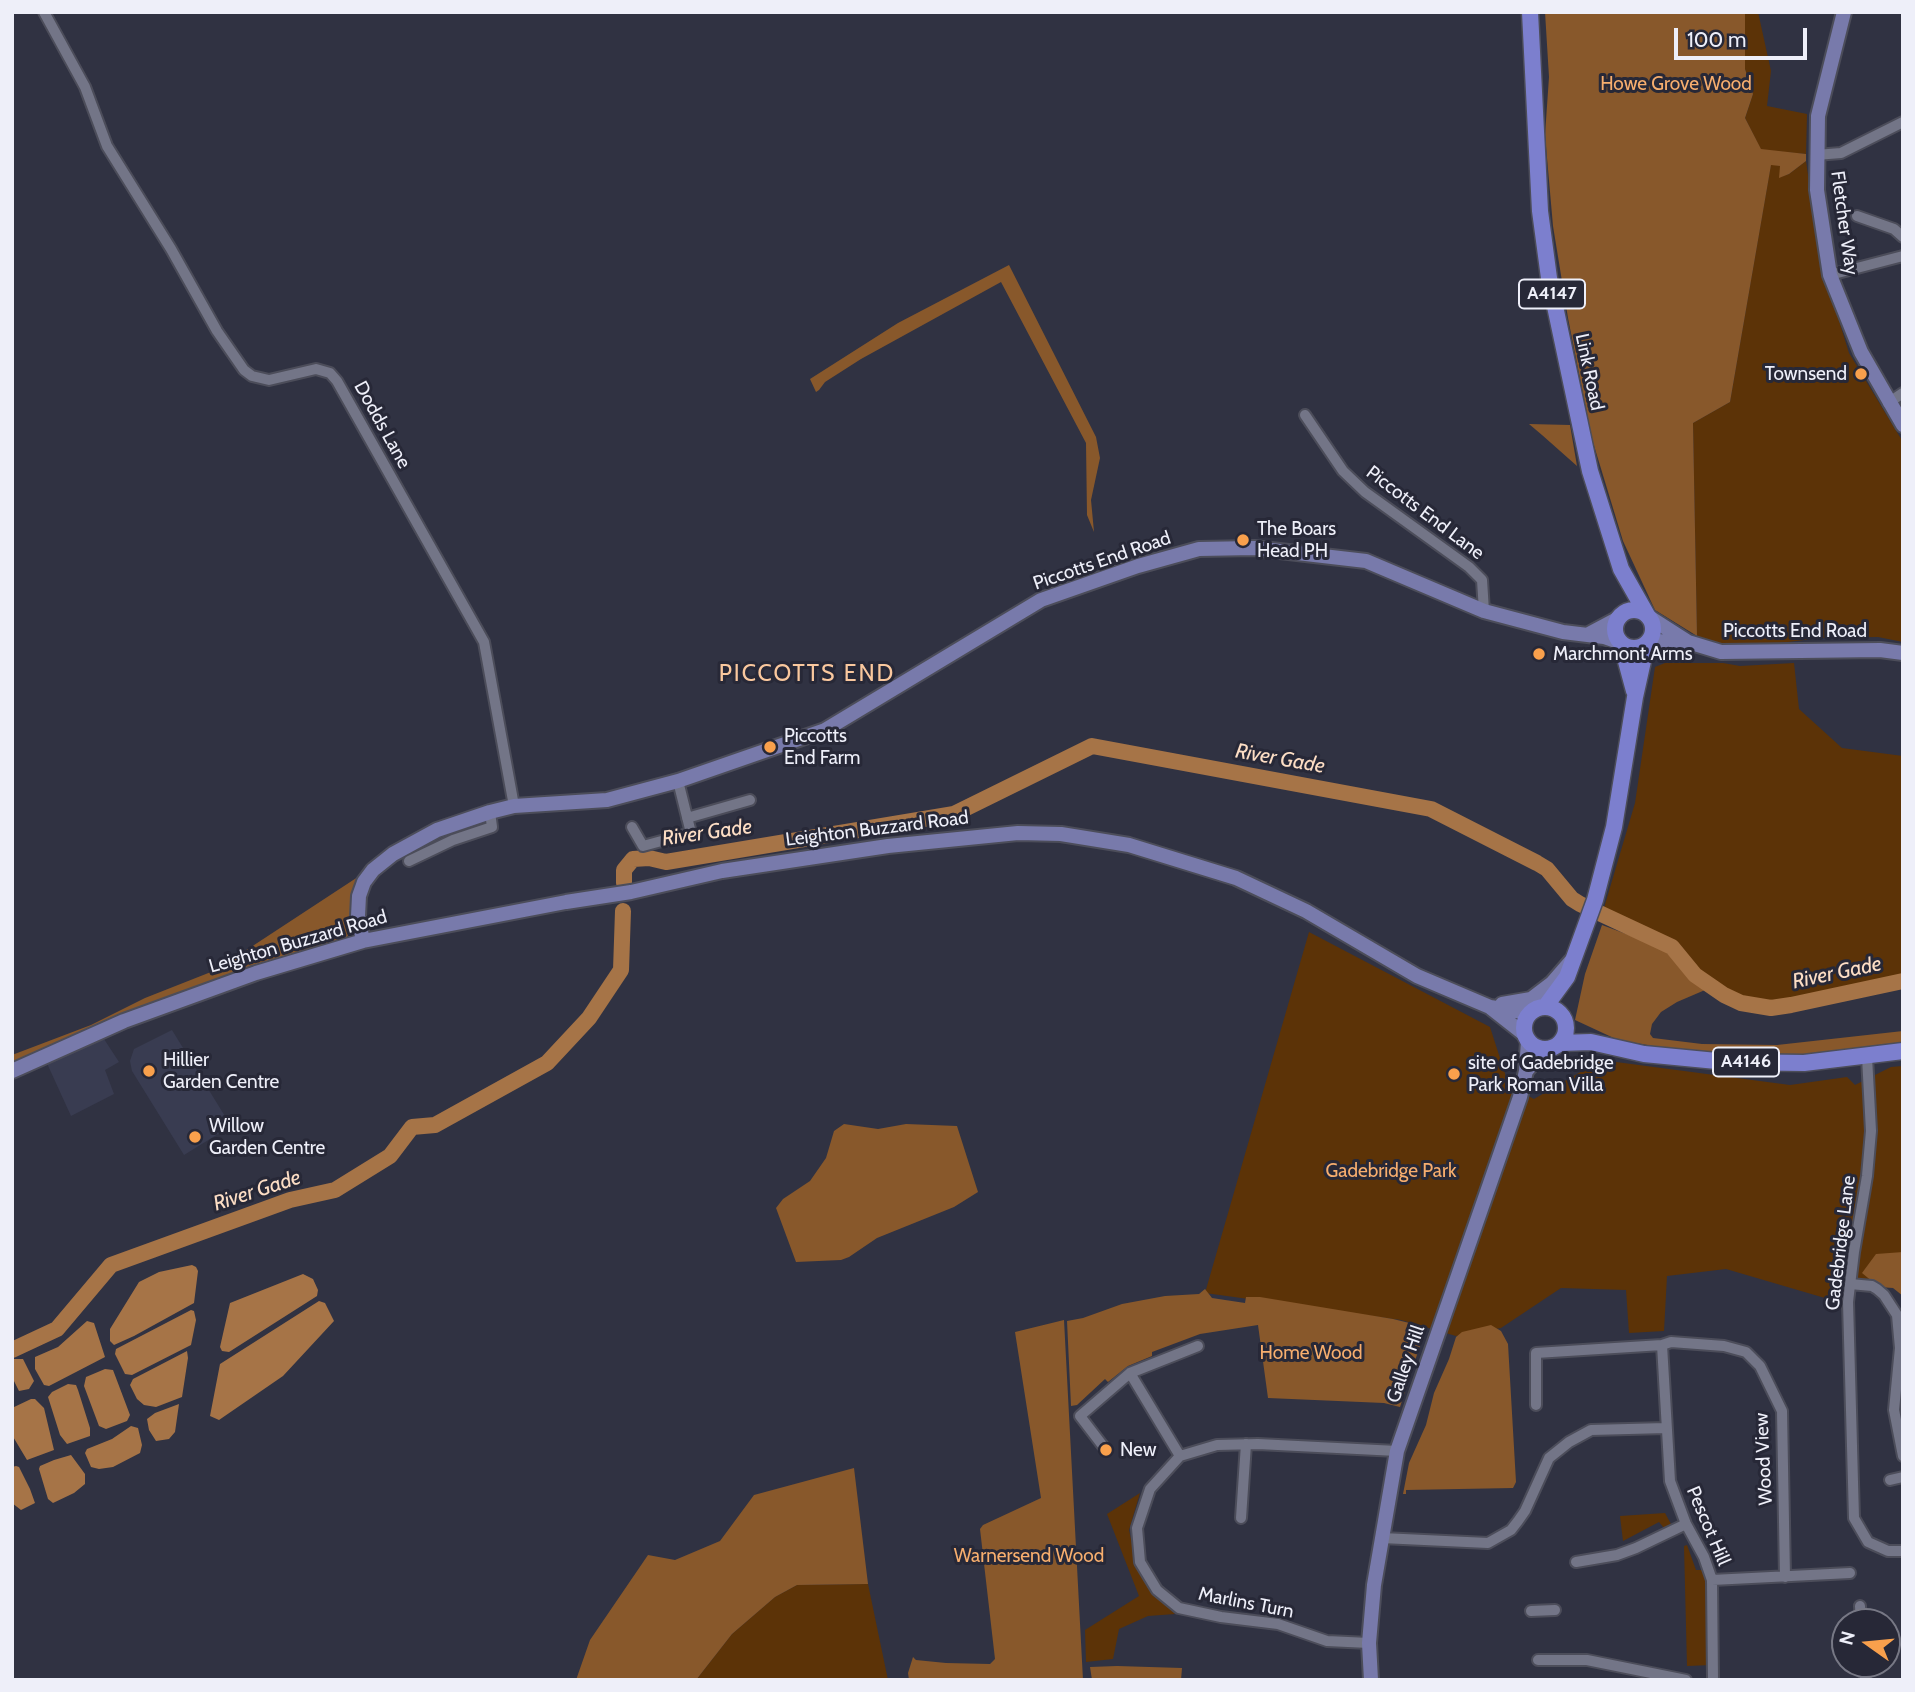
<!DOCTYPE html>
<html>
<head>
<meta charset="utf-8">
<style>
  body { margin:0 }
  #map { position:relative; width:1915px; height:1692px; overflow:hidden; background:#303242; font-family:Cabin,sans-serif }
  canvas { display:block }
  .frame { position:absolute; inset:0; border:14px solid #eeeff9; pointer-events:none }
  .north { position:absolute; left:1831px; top:1608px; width:70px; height:70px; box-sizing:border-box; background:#272837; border:2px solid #777885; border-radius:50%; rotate:285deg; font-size:19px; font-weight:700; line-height:28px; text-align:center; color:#eeeff9 }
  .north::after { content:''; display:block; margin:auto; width:24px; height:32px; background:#f9a04c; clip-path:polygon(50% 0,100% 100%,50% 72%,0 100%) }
  .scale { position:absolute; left:1674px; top:28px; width:133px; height:32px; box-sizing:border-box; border:4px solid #eeeff9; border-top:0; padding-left:9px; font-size:21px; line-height:24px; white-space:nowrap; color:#eeeff9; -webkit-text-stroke:5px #272837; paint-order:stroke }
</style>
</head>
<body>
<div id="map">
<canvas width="1915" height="1692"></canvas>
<div class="frame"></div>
<div class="north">N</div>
<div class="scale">100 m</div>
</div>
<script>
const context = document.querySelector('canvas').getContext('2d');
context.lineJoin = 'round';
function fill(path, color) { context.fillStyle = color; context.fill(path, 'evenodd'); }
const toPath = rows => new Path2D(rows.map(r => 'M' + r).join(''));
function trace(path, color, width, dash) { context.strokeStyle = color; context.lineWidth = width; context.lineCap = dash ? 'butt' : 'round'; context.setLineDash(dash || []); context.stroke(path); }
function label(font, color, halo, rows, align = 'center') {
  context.font = font + ' Cabin,sans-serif'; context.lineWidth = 6; context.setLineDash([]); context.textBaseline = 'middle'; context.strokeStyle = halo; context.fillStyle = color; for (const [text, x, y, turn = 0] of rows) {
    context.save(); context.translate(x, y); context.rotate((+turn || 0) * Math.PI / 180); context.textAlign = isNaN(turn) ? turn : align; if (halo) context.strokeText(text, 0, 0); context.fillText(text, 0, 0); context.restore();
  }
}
const built = toPath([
  [172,1030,231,1126,184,1155,132,1071,130,1061,134,1049],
  [104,1039,119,1062,105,1070,114,1094,71,1116,45,1059,90,1041,92,1043]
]);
const green = toPath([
  [1745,12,1758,12,1771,71,1767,106,1807,114,1806,154,1761,150,1745,118,1753,94,1745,69],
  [1806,161,1820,259,1849,353,1903,442,1903,642,1878,637,1821,638,1746,647,1709,642,1697,636,1693,423,1730,402,1771,164,1781,166,1780,177,1789,174],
  [1665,663,1723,663,1740,666,1794,663,1799,709,1842,748,1903,756,1903,979,1795,1002,1762,1004,1727,992,1702,973,1681,946,1670,939,1603,913,1601,918,1635,803,1655,667],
  [1309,932,1490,1027,1509,1086,1534,1099,1601,1060,1790,1085,1847,1077,1855,1085,1891,1067,1903,1066,1903,1281,1855,1280,1853,1263,1834,1262,1842,1303,1726,1269,1667,1276,1664,1331,1629,1333,1626,1290,1561,1288,1501,1328,1456,1336,1401,1320,1205,1293],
  [1140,1493,1129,1530,1137,1566,1146,1583,1175,1614,1148,1616,1119,1629,1113,1659,1086,1662,1085,1630,1139,1596,1107,1514],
  [1665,1513,1671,1524,1664,1528,1659,1522,1623,1541,1620,1516],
  [1687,1545,1696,1570,1704,1570,1709,1593,1711,1665,1687,1666,1684,1546],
  [868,1584,888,1680,696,1680,732,1634,775,1597,797,1585]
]);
const forest = toPath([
  [1545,12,1745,12,1745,69,1753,94,1745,118,1761,149,1806,154,1806,161,1789,174,1779,178,1780,166,1771,165,1730,402,1693,423,1697,636,1655,610,1623,541,1592,439,1568,318,1553,226,1545,135,1549,77],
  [1009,265,1096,437,1100,458,1091,500,1094,532,1087,515,1086,443,1001,282,861,359,825,382,819,390,816,392,810,379,898,323],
  [1529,424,1570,425,1577,466,1542,435],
  [370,869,356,902,349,934,345,940,12,1064,12,1055,91,1025,145,998,216,970],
  [1602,925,1653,944,1665,951,1705,990,1677,1002,1661,1012,1652,1024,1650,1034,1653,1038,1702,1044,1777,1045,1903,1031,1903,1045,1862,1052,1775,1057,1671,1049,1618,1040,1575,1020,1585,974],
  [844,1124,878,1129,906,1124,957,1126,978,1192,954,1207,877,1238,849,1257,841,1260,796,1262,776,1208,783,1199,810,1181,826,1158,834,1131],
  [1903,1252,1903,1296,1893,1288,1879,1287,1862,1273,1876,1254],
  [1205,1289,1212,1298,1245,1303,1246,1297,1260,1297,1393,1319,1426,1327,1400,1407,1384,1403,1268,1398,1258,1325,1200,1334,1152,1352,1152,1356,1128,1366,1108,1382,1105,1379,1077,1405,1071,1406,1067,1321,1083,1318,1122,1304,1165,1296,1199,1294],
  [1064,1320,1083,1680,909,1680,908,1673,913,1657,916,1660,946,1663,990,1664,995,1659,980,1529,983,1525,1041,1498,1015,1332],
  [1491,1325,1501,1331,1508,1344,1516,1482,1513,1488,1406,1490,1406,1494,1403,1494,1409,1463,1426,1425,1434,1393,1449,1359,1456,1337,1462,1332],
  [854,1468,868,1584,797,1585,775,1597,732,1634,696,1680,576,1680,590,1640,648,1555,675,1560,720,1541,754,1495],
  [1117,1666,1182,1668,1181,1680,1092,1680,1090,1667]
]);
const water = toPath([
  [192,1265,196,1267,198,1271,194,1303,134,1336,114,1345,110,1341,110,1329,139,1282,159,1272],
  [303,1274,313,1279,318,1290,317,1296,229,1352,222,1351,220,1347,230,1303],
  [319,1301,325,1303,334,1321,283,1376,219,1420,210,1416,220,1364],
  [191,1310,194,1311,196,1320,191,1345,132,1375,125,1374,115,1354,116,1349],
  [87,1321,94,1323,105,1357,49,1386,44,1385,35,1369,35,1357,58,1347],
  [187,1351,188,1358,182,1397,156,1407,144,1405,137,1399,130,1385,133,1379],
  [12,1359,23,1359,34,1381,29,1389,19,1391,12,1377],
  [105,1369,113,1370,130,1415,127,1421,106,1429,99,1426,84,1386,86,1377],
  [68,1384,76,1385,78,1390,90,1428,90,1436,67,1444,60,1435,48,1397,52,1392],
  [31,1399,35,1399,44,1408,54,1450,27,1460,12,1435,12,1408],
  [179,1404,175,1432,169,1439,156,1441,149,1430,147,1419,155,1413],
  [131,1426,138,1428,142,1445,140,1453,113,1467,99,1469,91,1467,85,1453,87,1449,112,1439],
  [71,1455,85,1474,85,1484,74,1493,53,1503,48,1499,39,1469,40,1466,54,1460],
  [16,1466,19,1467,30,1489,35,1503,21,1510,12,1503,12,1467]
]);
const river = toPath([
  [624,883,624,870,633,859,649,858,666,862,954,814,1092,746,1431,809,1537,863,1547,869,1572,899,1580,904,1672,947,1695,975,1724,995,1741,1003,1771,1008,1791,1005,1903,981],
  [12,1350,57,1329,111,1265,290,1200,335,1190,390,1156,412,1127,435,1125,547,1063,589,1018,621,970,623,911]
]);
const street = toPath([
  [44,12,85,87,107,146,171,249,217,331,244,370,252,376,269,380,316,369,330,373,337,381,484,642,514,806],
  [1816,155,1841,153,1903,122],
  [1857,216,1894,229,1903,237],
  [1830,275,1903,256],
  [1888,403,1903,393],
  [1305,415,1343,471,1365,492,1469,567,1482,580,1484,611],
  [687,818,750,800],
  [632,827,643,846,691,833,678,781],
  [409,861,453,840,492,827,490,812],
  [1867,1057,1871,1131,1867,1176,1854,1252,1848,1302,1854,1518,1868,1542,1888,1551,1903,1551],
  [1850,1284,1872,1286,1877,1289,1884,1295,1897,1315,1900,1348,1894,1410,1903,1456],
  [1662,1345,1670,1481,1686,1524,1704,1557,1712,1580,1713,1680],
  [1130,1373,1180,1456],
  [1536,1405,1536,1353,1662,1345,1671,1342,1724,1346,1746,1352,1760,1366,1782,1411,1785,1577],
  [1103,1446,1080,1416,1130,1373,1198,1346],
  [1890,1480,1903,1477],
  [1241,1518,1246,1444],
  [1382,1538,1488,1543,1511,1530,1518,1521,1525,1511,1549,1458,1569,1442,1591,1430,1666,1428],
  [1576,1562,1617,1555,1636,1548,1686,1524],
  [1712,1580,1850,1573],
  [1860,1606,1861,1622],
  [1531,1611,1555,1610],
  [1369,1643,1327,1641,1278,1624,1221,1617,1179,1608,1157,1590,1140,1562,1137,1528,1150,1489,1180,1456,1217,1445,1258,1444,1397,1451],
  [1538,1660,1587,1660,1686,1680],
  [1864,1664,1865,1680]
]);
const secondary = toPath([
  [1844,12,1818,116,1817,190,1830,275,1861,352,1903,425],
  [1649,617,1688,642],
  [1589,634,1619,618],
  [1649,641,1688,642,1721,652,1880,650,1903,653],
  [363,941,358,916,359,896,364,882,373,870,393,854,437,830,490,812,514,806,607,800,678,781,825,730,1041,600,1138,566,1199,549,1254,548,1366,561,1484,611,1563,632,1604,637,1621,643],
  [1502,1004,1531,999,1552,983,1571,961],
  [1491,1008,1524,1034],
  [12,1071,124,1021,256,973,363,941,566,902,631,892,722,871,888,846,1018,833,1061,834,1129,845,1236,878,1306,911,1417,976,1490,1007,1530,1013],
  [1526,1071,1546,1049],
  [1371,1680,1369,1643,1374,1585,1397,1451,1520,1097,1526,1071,1528,1041]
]);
const primary = toPath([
  [1530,12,1540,211,1549,278,1590,471,1621,569,1647,615],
  '1615 629a19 19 0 1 1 38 0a19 19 0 1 1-38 0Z',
  [1621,643,1634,691],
  '1524 1028a21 21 0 1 1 42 0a21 21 0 1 1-42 0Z',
  [1545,1007,1567,977,1595,900,1614,827,1635,697,1647,643],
  [1560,1043,1591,1042,1644,1054,1727,1062,1804,1063,1903,1051]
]);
const markers = [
  [1861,374,7,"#f9a04c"],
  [1243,540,7,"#f9a04c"],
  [1539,654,7,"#f9a04c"],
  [770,747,7,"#f9a04c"],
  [149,1071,7,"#f9a04c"],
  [1454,1074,7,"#f9a04c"],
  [195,1137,7,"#f9a04c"],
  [1106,1450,7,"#f9a04c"]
];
const shields = [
  [1552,294,66],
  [1746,1062,66]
];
const shieldNames = [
  ["A4147",1552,294],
  ["A4146",1746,1062]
];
const parkNames = [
  ["Howe Grove Wood",1676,84],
  ["Gadebridge Park",1391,1171],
  ["Home Wood",1311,1353],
  ["Warnersend Wood",1029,1556]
];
const streetNames = [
  ["Fletcher Way",1844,223,82],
  ["Link Road",1589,372,78],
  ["Dodds Lane",382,425,61],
  ["Piccotts End Lane",1425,513,37],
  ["Piccotts End Road",1102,561,-19],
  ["Piccotts End Road",1795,631],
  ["Leighton Buzzard Road",877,829,-7],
  ["Leighton Buzzard Road",298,942,-16],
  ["Gadebridge Lane",1841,1243,-83],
  ["Galley Hill",1406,1364,-71],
  ["Wood View",1764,1459,-93],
  ["Pescot Hill",1708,1526,67],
  ["Marlins Turn",1246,1603,11]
];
const poiNames = [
  ["Townsend",1847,374,"right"],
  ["The Boars",1257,529],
  ["Head PH",1257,551],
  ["Marchmont Arms",1553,654],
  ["Piccotts",784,736],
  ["End Farm",784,758],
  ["Hillier",163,1060],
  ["Garden Centre",163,1082],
  ["site of Gadebridge",1468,1063],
  ["Park Roman Villa",1468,1085],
  ["Willow",209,1126],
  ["Garden Centre",209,1148],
  ["New",1120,1450]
];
const waterNames = [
  ["River Gade",1280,759,10],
  ["River Gade",707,833,-8],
  ["River Gade",1837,973,-12],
  ["River Gade",257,1191,-18]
];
const quarterNames = [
  ["PICCOTTS END",807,674]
];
fill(built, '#393c51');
fill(green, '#5c3307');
fill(forest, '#88582b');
fill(water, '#a67447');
trace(river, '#a67447', 16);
trace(street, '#4c4d5a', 14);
trace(secondary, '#4c4d5a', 18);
trace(primary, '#4c4d5a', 19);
trace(street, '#737587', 10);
trace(secondary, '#787aab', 14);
trace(primary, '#7c7fce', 16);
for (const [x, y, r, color] of markers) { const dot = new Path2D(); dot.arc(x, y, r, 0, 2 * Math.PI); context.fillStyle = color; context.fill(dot); trace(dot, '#272837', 2.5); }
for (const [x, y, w] of shields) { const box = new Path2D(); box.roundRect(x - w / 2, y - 14.5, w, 29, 5); context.fillStyle = '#272837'; context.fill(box); trace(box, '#eeeff9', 2); }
label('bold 18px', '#eeeff9', null, shieldNames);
label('19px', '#f7ae6e', '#272837', parkNames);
label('19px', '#eeeff9', '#272837', streetNames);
label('19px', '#eeeff9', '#272837', poiNames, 'left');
label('italic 21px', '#fddec5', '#272837', waterNames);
context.letterSpacing = '2px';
label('23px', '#fac89e', '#272837', quarterNames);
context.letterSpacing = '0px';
</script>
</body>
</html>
